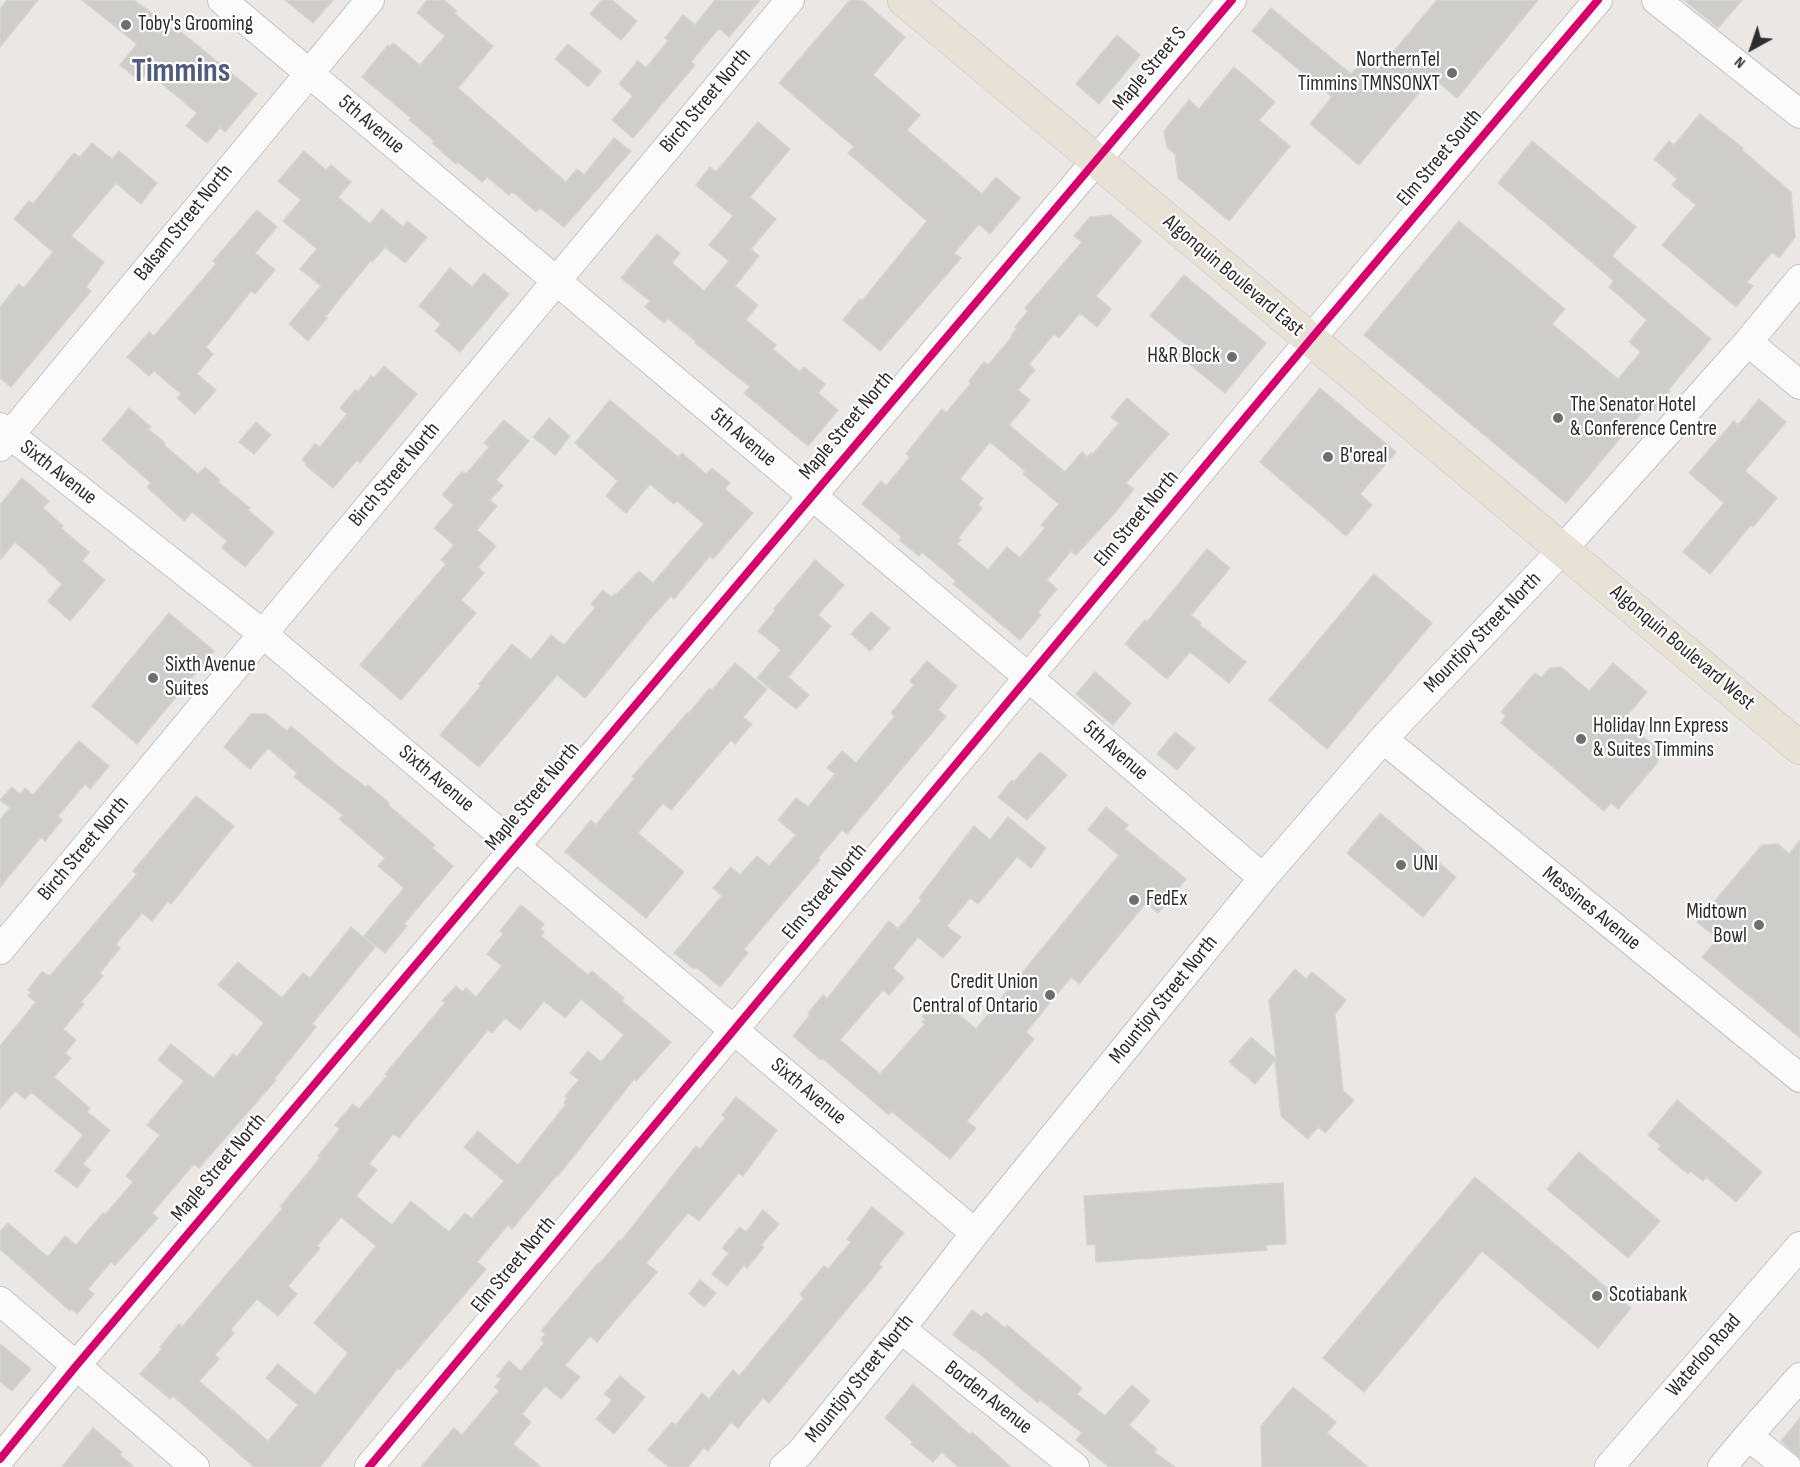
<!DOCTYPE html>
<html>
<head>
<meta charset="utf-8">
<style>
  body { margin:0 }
  #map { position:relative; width:1800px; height:1467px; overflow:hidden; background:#eae7e4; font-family:"Sofia Sans Condensed",sans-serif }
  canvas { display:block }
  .north { position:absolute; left:1722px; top:18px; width:60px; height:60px; -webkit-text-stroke:4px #fff; paint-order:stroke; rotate:220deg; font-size:16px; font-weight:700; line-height:24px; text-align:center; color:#2d2d2d }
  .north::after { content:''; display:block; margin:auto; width:21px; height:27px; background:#2d2d2d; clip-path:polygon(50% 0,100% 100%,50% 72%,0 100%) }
</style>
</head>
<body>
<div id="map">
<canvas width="1800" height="1467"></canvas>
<div class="north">N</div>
</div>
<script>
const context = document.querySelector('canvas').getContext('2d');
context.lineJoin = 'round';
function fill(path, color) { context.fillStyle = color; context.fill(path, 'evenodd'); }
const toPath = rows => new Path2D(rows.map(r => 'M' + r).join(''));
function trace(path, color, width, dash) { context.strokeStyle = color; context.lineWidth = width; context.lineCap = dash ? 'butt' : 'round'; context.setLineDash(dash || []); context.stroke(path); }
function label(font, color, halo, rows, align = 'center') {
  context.font = font + ' "Sofia Sans Condensed",sans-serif'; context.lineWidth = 4.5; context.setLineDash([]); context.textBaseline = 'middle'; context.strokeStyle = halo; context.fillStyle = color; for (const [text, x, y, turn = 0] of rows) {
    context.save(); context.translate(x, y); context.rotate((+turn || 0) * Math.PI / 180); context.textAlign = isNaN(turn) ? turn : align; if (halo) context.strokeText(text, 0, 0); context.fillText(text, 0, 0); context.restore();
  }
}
const building = toPath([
  [7,0,38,0,0,47,0,9,7,0],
  [82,0,134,0,179,34,181,32,257,94,225,132,220,127,207,143,186,126,197,113,148,72,140,81,120,65,137,44,82,0],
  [285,0,333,0,313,23,285,0],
  [427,0,444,0,457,11,454,13,493,46,458,88,566,182,577,169,584,175,614,138,631,151,564,227,540,208,536,212,514,193,512,192,509,195,487,177,482,182,458,162,456,164,432,143,434,141,409,120,411,118,362,77,388,45,390,47,393,43,420,65,445,36,417,13,427,0],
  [602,0,612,0,637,21,621,40,590,14,602,0],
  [715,0,760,0,729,37,719,28,691,62,695,65,633,138,612,120,633,96,619,84,638,61,646,68,668,41,665,38,683,15,695,25,715,0],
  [850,0,862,0,905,37,873,75,920,115,907,130,982,194,996,177,1020,198,990,234,979,224,954,253,961,258,880,351,843,320,860,299,862,301,927,221,848,153,854,147,779,83,850,0],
  [1437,0,1538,0,1457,98,1432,77,1359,165,1310,124,1332,97,1252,31,1271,8,1351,74,1364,59,1378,70,1437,0],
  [1684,0,1742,0,1718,28,1684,0],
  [1117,35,1140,55,1099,104,1076,84,1117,35],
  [568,44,601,71,588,87,555,59,568,44],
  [1234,67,1275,102,1259,120,1290,146,1229,221,1178,178,1175,154,1167,147,1164,131,1189,100,1199,109,1234,67],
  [1700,114,1743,148,1742,150,1791,192,1795,237,1779,258,1772,252,1747,282,1753,286,1736,307,1662,245,1696,205,1672,185,1677,179,1654,159,1669,141,1674,145,1700,114],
  [758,122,790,149,750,197,776,219,751,249,759,256,735,286,758,305,746,320,776,345,773,349,800,372,804,367,825,384,818,393,838,410,808,446,744,393,750,387,695,343,696,341,668,319,664,323,645,307,650,301,621,278,657,234,680,253,672,263,704,291,729,261,709,245,733,216,696,185,710,167,716,172,758,122],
  [1532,141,1636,227,1612,256,1711,339,1668,390,1670,391,1654,411,1648,405,1566,503,1364,335,1459,221,1565,309,1552,324,1618,379,1641,352,1629,342,1647,320,1609,287,1614,281,1498,183,1532,141],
  [92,143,112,159,119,151,157,183,141,204,116,183,71,236,104,262,86,287,91,291,11,387,0,378,0,307,19,284,24,288,53,252,14,219,29,201,33,204,74,153,80,157,92,143],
  [304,151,326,170,331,165,351,182,338,197,370,224,382,209,403,227,407,221,427,237,405,263,385,247,372,262,371,260,325,317,327,318,308,341,289,324,321,286,300,269,317,249,283,221,301,200,278,181,304,151],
  [257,210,277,227,255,253,275,270,255,294,251,291,206,347,213,354,197,374,216,390,195,414,177,398,181,394,154,371,149,376,127,357,149,332,154,336,216,264,213,261,257,210],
  [1111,215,1142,241,1096,296,1111,309,1097,327,1080,313,1059,338,1054,334,1029,364,1035,370,1018,390,1030,400,1009,425,1065,472,1082,452,1087,457,1091,453,1092,455,1119,423,1111,417,1127,398,1169,434,1126,483,1134,489,1113,515,1076,555,1071,551,1047,580,1057,589,1038,612,1041,615,1020,640,953,584,956,581,922,552,919,556,899,540,902,537,862,504,881,481,886,486,910,457,906,454,942,409,946,413,971,383,969,381,984,362,988,365,1012,337,1011,336,1017,328,1015,327,1028,311,1025,308,1082,242,1074,236,1090,217,1111,215],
  [990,442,1025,471,1023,474,1059,504,1041,525,1045,528,1020,558,1007,547,988,570,957,544,961,540,958,538,982,508,978,505,983,498,960,479,990,442],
  [450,268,472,287,484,273,509,294,460,352,435,331,441,324,419,306,450,268],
  [1184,275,1266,343,1225,393,1178,355,1186,345,1150,316,1184,275],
  [384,366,417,394,360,463,357,460,333,488,305,465,306,463,302,460,315,444,320,447,347,414,340,408,355,390,358,392,371,376,374,378,384,366],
  [1320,388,1396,452,1360,494,1372,505,1346,536,1260,462,1320,388],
  [1759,399,1786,422,1745,471,1777,498,1753,527,1751,525,1710,574,1683,552,1724,503,1689,473,1734,421,1738,425,1759,399],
  [610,400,678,457,682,453,706,474,712,468,730,483,725,489,753,513,713,559,710,556,674,599,671,596,650,619,585,698,557,675,479,767,440,735,481,686,479,684,512,644,531,660,551,635,564,645,595,608,591,604,603,590,612,597,615,593,616,595,639,571,653,583,704,524,677,501,674,504,650,484,626,513,606,496,618,481,575,443,610,400],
  [129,408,151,427,148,429,165,443,164,445,198,474,205,467,220,480,218,482,250,508,248,510,274,532,245,567,222,548,227,541,192,512,184,521,147,487,151,483,102,440,129,408],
  [549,418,570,436,555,455,533,437,549,418],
  [504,420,529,441,496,480,503,486,490,500,497,506,477,530,496,546,478,567,484,573,461,600,476,613,401,700,360,665,446,564,441,560,454,545,434,528,454,505,442,495,462,472,466,474,489,447,484,443,504,420],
  [256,422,271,435,254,454,239,442,256,422],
  [22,478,49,501,43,508,63,526,61,528,89,552,82,561,105,580,70,621,48,601,62,584,47,571,48,570,15,542,0,560,0,505,22,478],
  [1207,549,1230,568,1191,615,1201,623,1200,625,1246,662,1229,683,1190,652,1167,679,1125,644,1145,620,1147,622,1207,549],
  [815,560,844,585,818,615,831,626,788,677,809,695,796,709,757,678,781,650,758,631,775,611,774,609,815,560],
  [1374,574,1432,623,1327,749,1269,700,1374,574],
  [871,612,890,628,870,651,851,634,871,612],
  [169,613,214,651,137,744,92,706,169,613],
  [927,661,957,686,938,710,946,716,847,834,842,830,818,858,820,860,744,949,748,953,720,987,696,967,694,969,674,953,722,896,713,888,731,867,740,875,757,856,769,866,796,835,778,820,796,798,808,807,835,774,827,768,842,751,856,763,895,716,891,713,914,685,910,681,927,661],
  [735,663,767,689,743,717,752,724,735,744,731,740,671,810,663,803,638,833,684,872,646,918,565,852,591,820,596,825,634,779,632,777,688,712,689,713,710,688,712,690,735,663],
  [1613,663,1647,692,1623,720,1658,749,1658,762,1618,809,1611,803,1604,811,1501,723,1506,716,1501,712,1535,673,1541,678,1550,668,1561,667,1589,691,1613,663],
  [1095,672,1131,703,1113,725,1076,694,1095,672],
  [251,714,266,714,287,731,291,726,338,766,366,787,368,785,389,803,388,805,435,845,432,848,453,866,404,924,407,926,385,953,364,936,404,888,378,866,385,858,339,819,343,815,294,777,297,773,268,748,250,769,224,747,251,714],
  [1175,732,1195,748,1177,770,1157,754,1175,732],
  [79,741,109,766,90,789,85,784,58,816,62,820,45,841,41,837,0,887,0,820,10,808,0,800,12,787,20,794,25,788,33,795,79,741],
  [1040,752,1067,775,1027,820,998,797,1012,780,1014,782,1040,752],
  [196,796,234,826,171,904,168,901,152,921,142,913,116,944,120,948,100,973,103,976,81,1002,84,1004,63,1029,76,1040,65,1053,71,1058,54,1077,90,1108,87,1112,110,1130,83,1164,91,1170,77,1188,55,1171,83,1135,31,1092,25,1099,15,1091,0,1109,0,1046,36,1002,28,996,31,992,28,990,42,972,50,976,137,874,133,871,196,796],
  [1106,807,1128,825,1125,829,1186,879,1158,913,1146,903,1079,984,1071,977,1026,1032,1034,1039,967,1121,976,1128,950,1159,891,1111,889,1115,822,1058,821,1060,793,1036,810,1015,808,1013,823,995,827,999,889,921,898,929,922,900,919,898,974,826,990,840,1008,817,1046,848,1031,868,1017,857,978,904,970,898,947,926,961,937,943,958,918,937,893,968,904,978,889,995,883,990,840,1040,880,1074,925,1024,922,1022,925,1019,922,1016,936,1000,939,1002,941,999,976,1029,1119,855,1088,830,1106,807],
  [1380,813,1456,877,1423,917,1347,853,1380,813],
  [1800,840,1800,1038,1702,957,1718,939,1697,922,1762,845,1778,844,1789,854,1800,840],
  [521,905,544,924,540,929,544,932,541,936,588,975,592,971,624,998,622,1001,671,1042,636,1081,634,1079,558,1176,557,1175,512,1229,508,1225,477,1262,486,1269,400,1370,398,1368,320,1467,254,1467,173,1396,170,1399,140,1374,162,1349,160,1347,179,1324,182,1327,283,1208,280,1207,320,1158,318,1156,340,1129,335,1125,353,1104,359,1109,387,1076,385,1074,445,1003,442,1001,456,986,463,992,466,988,476,997,502,966,487,954,503,934,500,931,521,905],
  [581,999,624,1035,601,1062,588,1051,570,1073,579,1080,565,1096,567,1098,564,1103,566,1104,518,1165,478,1131,464,1147,504,1181,472,1218,465,1213,449,1232,411,1201,392,1225,356,1196,377,1170,369,1164,393,1134,399,1138,488,1030,492,1033,505,1018,520,1030,544,1001,565,1018,581,999],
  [341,1217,376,1246,314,1323,348,1353,315,1395,278,1364,266,1378,298,1405,268,1441,199,1381,219,1359,215,1355,234,1333,231,1329,257,1299,278,1316,297,1294,288,1286,320,1248,317,1246,341,1217],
  [351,927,375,947,312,1024,316,1027,274,1079,276,1080,199,1168,194,1164,152,1213,158,1218,115,1265,111,1262,88,1289,94,1294,77,1314,72,1309,70,1311,0,1249,0,1232,8,1223,48,1257,65,1236,76,1245,103,1213,105,1215,133,1182,126,1176,160,1135,147,1125,184,1081,158,1060,171,1044,213,1078,233,1054,237,1057,264,1023,218,985,238,962,282,998,303,973,310,978,351,927],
  [1295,969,1306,979,1312,972,1346,1000,1335,1014,1343,1091,1354,1100,1325,1133,1318,1127,1308,1139,1281,1116,1275,1060,1255,1084,1229,1062,1251,1037,1276,1059,1269,1000,1295,969],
  [736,1097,777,1130,743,1176,739,1173,699,1221,688,1213,646,1263,657,1272,597,1342,590,1336,565,1365,580,1377,561,1399,545,1386,522,1414,531,1422,513,1444,541,1467,421,1467,454,1428,462,1435,499,1391,495,1387,501,1379,497,1376,509,1361,521,1371,544,1343,541,1340,545,1334,541,1331,598,1263,599,1264,620,1240,621,1241,696,1146,700,1149,725,1118,722,1115,736,1097],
  [1677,1100,1762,1172,1736,1202,1706,1177,1703,1181,1690,1171,1688,1174,1658,1149,1661,1146,1648,1135,1677,1100],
  [1579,1152,1660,1221,1628,1258,1547,1189,1579,1152],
  [1475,1177,1631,1308,1598,1348,1482,1251,1364,1392,1323,1358,1475,1177],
  [1283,1183,1286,1244,1266,1245,1267,1250,1096,1262,1095,1244,1087,1245,1084,1196,1283,1183],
  [872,1207,904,1233,879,1264,882,1267,769,1403,763,1398,738,1428,731,1422,708,1451,704,1447,688,1467,669,1467,648,1450,672,1422,676,1425,702,1393,709,1399,733,1370,739,1376,804,1298,800,1294,824,1266,828,1269,851,1242,847,1239,872,1207],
  [763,1210,779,1224,761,1245,764,1247,747,1268,744,1265,727,1286,712,1274,729,1253,722,1248,740,1227,746,1232,763,1210],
  [700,1280,716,1293,704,1307,689,1294,700,1280],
  [972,1310,982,1317,986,1312,1005,1328,1007,1325,1082,1388,1077,1394,1105,1416,1132,1385,1150,1401,1129,1425,1157,1449,1154,1452,1175,1467,1109,1467,1076,1440,1082,1433,1040,1400,1038,1403,975,1350,974,1351,953,1335,972,1310],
  [0,1344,31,1369,12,1391,0,1381,0,1344],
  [620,1376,645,1397,614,1434,596,1419,612,1400,604,1394,620,1376],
  [913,1384,970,1435,972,1432,1011,1467,958,1467,942,1452,933,1462,911,1444,913,1442,885,1418,913,1384],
  [1293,1387,1336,1422,1327,1433,1368,1467,1262,1467,1261,1426,1293,1387],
  [1800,1418,1800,1458,1781,1441,1800,1418],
  [93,1428,122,1452,120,1455,134,1467,62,1467,93,1428]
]);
const minor = toPath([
  [222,0,1028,677,1263,878],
  [1656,0,1800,114],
  [1748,342,1800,385],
  [0,427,263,634,975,1233],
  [0,447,370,0],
  [1383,739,1800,1078],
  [0,950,790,0],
  [0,1301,195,1467],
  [901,1329,1075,1467],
  [0,1459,76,1366,1232,0],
  [369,1467,1310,340,1598,0],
  [784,1467,800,1453,901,1329,975,1233,1263,878,1383,739,1563,549,1748,342,1800,279],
  [1609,1467,1800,1246],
  [1722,1467,1748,1436],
  [1787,1467,1748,1436,1800,1377]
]);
const major = toPath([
  [904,0,1800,748]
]);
const cycleway = toPath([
  [0,1459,76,1366,1232,0],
  [369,1467,1310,340,1598,0]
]);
const markers = [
  [126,25,6,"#6f6e6d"],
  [1452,73,6,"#6f6e6d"],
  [1232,357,6,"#6f6e6d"],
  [1558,418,6,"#6f6e6d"],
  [1328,457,6,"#6f6e6d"],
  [153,678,6,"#6f6e6d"],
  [1581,739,6,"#6f6e6d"],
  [1401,865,6,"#6f6e6d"],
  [1134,900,6,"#6f6e6d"],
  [1759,925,6,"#6f6e6d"],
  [1050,995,6,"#6f6e6d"],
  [1597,1296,6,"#6f6e6d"]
];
const poiNames = [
  ["Toby's Grooming",138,25],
  ["NorthernTel",1440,61,"right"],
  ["Timmins TMNSONXT",1440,85,"right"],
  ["H&R Block",1220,357,"right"],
  ["The Senator Hotel",1570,406],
  ["& Conference Centre",1570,430],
  ["B'oreal",1340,457],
  ["Sixth Avenue",165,666],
  ["Suites",165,690],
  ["Holiday Inn Express",1593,727],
  ["& Suites Timmins",1593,751],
  ["UNI",1413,865],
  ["FedEx",1146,900],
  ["Midtown",1747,913,"right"],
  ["Bowl",1747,937,"right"],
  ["Credit Union",1038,983,"right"],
  ["Central of Ontario",1038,1007,"right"],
  ["Scotiabank",1609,1296]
];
const streetNames = [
  ["Maple Street S",1150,69,-50],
  ["Birch Street North",706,101,-50],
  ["5th Avenue",371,125,40],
  ["Elm Street South",1440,158,-50],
  ["Balsam Street North",184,223,-51],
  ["Algonquin Boulevard East",1233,276,40],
  ["Maple Street North",847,426,-50],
  ["5th Avenue",743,438,40],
  ["Sixth Avenue",58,473,38],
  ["Birch Street North",395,475,-50],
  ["Elm Street North",1137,519,-50],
  ["Mountjoy Street North",1483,633,-46],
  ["Algonquin Boulevard West",1682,648,40],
  ["5th Avenue",1115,751,41],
  ["Sixth Avenue",436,779,40],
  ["Maple Street North",533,797,-50],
  ["Birch Street North",84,849,-50],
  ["Elm Street North",825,892,-50],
  ["Messines Avenue",1591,909,39],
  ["Mountjoy Street North",1164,1000,-51],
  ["Sixth Avenue",808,1092,40],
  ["Maple Street North",219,1168,-50],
  ["Elm Street North",514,1265,-50],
  ["Waterloo Road",1704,1356,-49],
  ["Mountjoy Street North",860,1379,-51],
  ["Borden Avenue",988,1398,38]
];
const townNames = [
  ["Timmins",181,73]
];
fill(building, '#cfcdca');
trace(building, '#d6d3d0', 1.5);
trace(minor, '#c4c4c4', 30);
trace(major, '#c6c4c3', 34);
trace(minor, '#fcfbfb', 28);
trace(major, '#e7e1d6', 33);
trace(cycleway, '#d6006c', 8);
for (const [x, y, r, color] of markers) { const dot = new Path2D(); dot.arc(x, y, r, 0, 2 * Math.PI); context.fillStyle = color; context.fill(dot); trace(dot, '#fff', 2); }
label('21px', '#2d2d2d', '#fff', poiNames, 'left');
label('21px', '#2d2d2d', '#fff', streetNames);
label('bold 33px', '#4e5b7d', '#fff', townNames);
</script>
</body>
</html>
